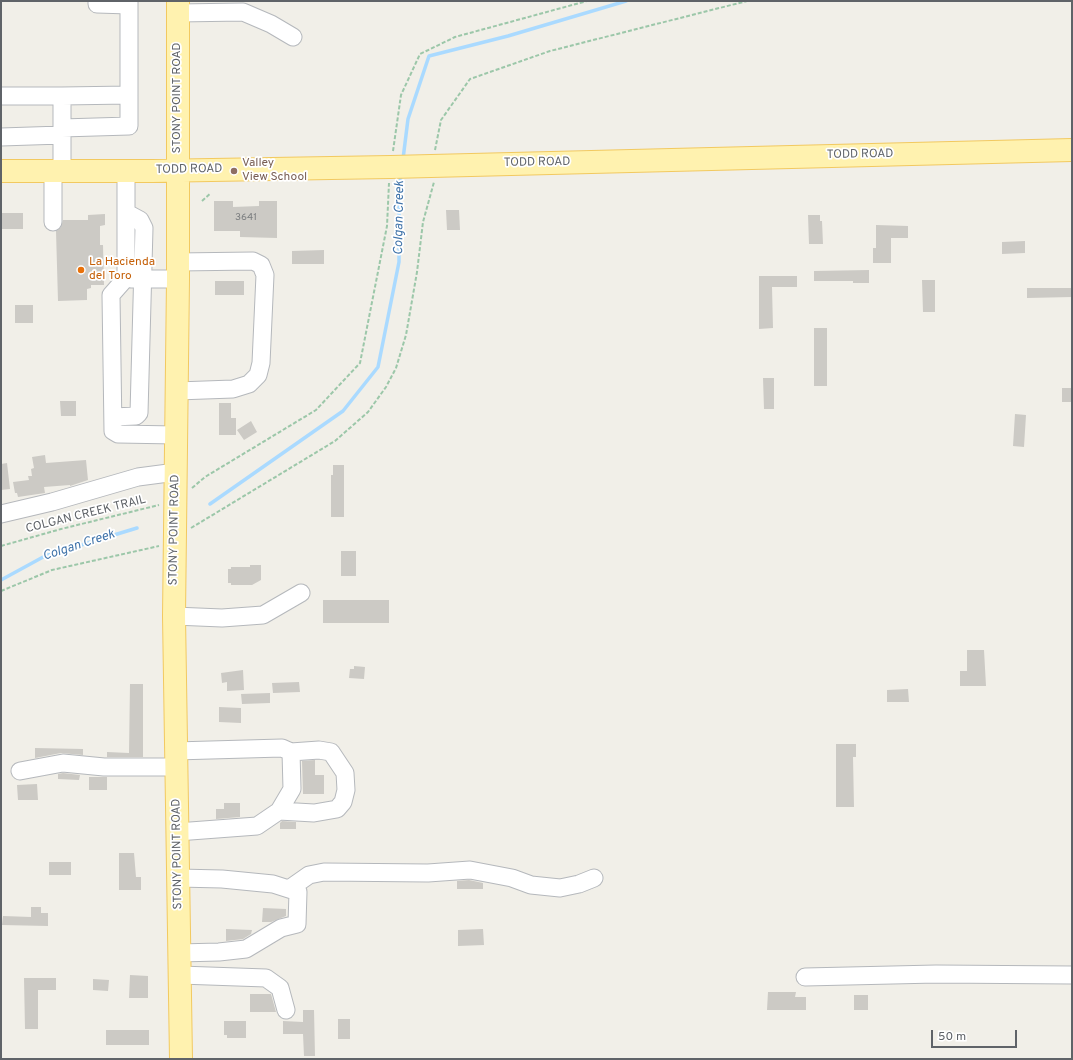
<!DOCTYPE html>
<html>
<head>
<meta charset="utf-8">
<style>
  body { margin:0 }
  #map { position:relative; width:1073px; height:1060px; overflow:hidden; background:#f1efe8; font-family:Overpass,sans-serif }
  canvas { display:block }
  .frame { position:absolute; inset:0; border:2px solid #5f6368; pointer-events:none }
  .scale { position:absolute; left:931px; top:1030px; width:86px; height:18px; box-sizing:border-box; border:2px solid #5f6368; border-top:0; padding-left:5px; font-size:12px; line-height:14px; white-space:nowrap; color:#5f6368; -webkit-text-stroke:3px #fff; paint-order:stroke }
</style>
</head>
<body>
<div id="map">
<canvas width="1073" height="1060"></canvas>
<div class="frame"></div>
<div class="scale">50 m</div>
</div>
<script>
const context = document.querySelector('canvas').getContext('2d');
context.lineJoin = 'round';
const toPath = rows => new Path2D(rows.map(r => 'M' + r).join(''));
function trace(path, color, width, dash) { context.strokeStyle = color; context.lineWidth = width; context.lineCap = dash ? 'butt' : 'round'; context.setLineDash(dash || []); context.stroke(path); }
function fill(path, color) { context.fillStyle = color; context.fill(path, 'evenodd'); }
function label(font, color, halo, rows, align = 'center') {
  context.font = font + ' Overpass,sans-serif'; context.lineWidth = 3.5; context.setLineDash([]); context.textBaseline = 'middle'; context.strokeStyle = halo; context.fillStyle = color; for (const [text, x, y, turn = 0] of rows) {
    context.save(); context.translate(x, y); context.rotate((+turn || 0) * Math.PI / 180); context.textAlign = isNaN(turn) ? turn : align; if (halo) context.strokeText(text, 0, 0); context.fillText(text, 0, 0); context.restore();
  }
}
const stream = toPath([
  [403,159,408,119,429,56,508,36,626,1],
  [210,504,343,411,378,367,399,262,399,189,401,175],
  [1,580,45,556,137,528]
]);
const building = toPath([
  [214,201,233,201,233,207,259,206,259,201,277,201,277,238,240,237,240,231,214,231],
  [446,210,459,210,460,230,447,230],
  [2,213,23,213,23,229,2,229],
  [105,214,105,225,100,226,100,245,103,245,104,285,91,285,91,288,87,289,87,300,58,301,56,231,61,227,63,220,88,220,88,215],
  [808,215,820,215,820,221,822,221,823,244,809,244],
  [876,225,908,226,908,238,891,238,891,263,873,263,873,248,876,248],
  [1025,241,1025,253,1002,254,1002,242],
  [324,250,324,264,292,264,292,251],
  [869,270,869,283,853,283,853,281,814,281,814,271],
  [759,276,797,276,797,287,772,287,773,328,759,329],
  [922,280,935,280,935,312,923,312],
  [215,281,244,281,244,295,215,295],
  [1027,288,1072,288,1072,297,1027,298],
  [15,305,33,305,33,323,15,323],
  [814,328,827,328,827,386,814,386],
  [763,378,774,378,774,409,764,409],
  [1062,388,1072,388,1072,402,1062,402],
  [60,401,76,401,76,416,61,416],
  [219,403,231,403,231,418,236,418,236,435,219,435],
  [1015,414,1026,415,1024,447,1013,446],
  [251,421,257,432,244,440,237,430],
  [45,455,46,463,86,460,88,480,70,486,70,485,44,487,45,493,18,497,17,493,15,493,13,482,29,480,28,476,32,476,31,469,34,468,32,457],
  [7,463,10,489,1,490,1,464],
  [333,465,344,465,344,517,331,517,331,475,333,475],
  [341,551,356,551,356,576,341,576],
  [250,565,261,565,261,580,252,585,231,585,231,583,228,583,228,569,231,569,231,567,250,567],
  [323,600,389,600,389,623,323,623],
  [967,650,984,650,986,686,960,686,960,671,967,671],
  [354,666,365,667,364,679,349,678,350,669,354,669],
  [243,670,244,690,227,691,227,682,222,683,221,673],
  [299,682,300,692,273,693,272,683],
  [130,684,143,684,143,757,107,757,107,752,129,753],
  [908,689,909,702,887,702,887,690],
  [270,693,270,703,242,704,241,694],
  [219,707,241,708,241,723,219,722],
  [836,744,856,744,856,757,853,757,854,807,836,807],
  [35,748,83,749,83,755,61,753,35,758],
  [315,760,315,775,324,775,324,794,303,794,302,761],
  [63,773,80,775,79,780,58,779,58,774],
  [89,777,107,777,107,790,89,790],
  [37,784,38,800,18,800,17,785],
  [224,803,240,803,240,817,216,819,216,809,224,809],
  [282,821,296,822,296,829,280,829,280,823],
  [119,853,134,853,136,877,141,877,141,890,119,890],
  [49,862,71,862,71,875,49,875],
  [469,880,483,883,483,889,457,889,457,881],
  [31,907,41,907,41,913,48,913,48,926,2,925,3,916,31,917],
  [263,908,286,909,286,916,271,922,262,922],
  [226,929,252,930,251,934,243,939,226,941],
  [483,929,484,945,458,946,458,930],
  [130,975,148,976,148,998,129,998],
  [24,978,56,978,56,990,38,990,38,1029,25,1029],
  [93,979,109,980,108,991,93,990],
  [768,992,796,992,795,997,806,997,806,1010,767,1010],
  [250,994,271,994,276,1012,250,1012],
  [854,995,868,995,868,1010,854,1010],
  [303,1010,314,1010,315,1056,304,1056,303,1034,283,1034,283,1021,303,1022],
  [338,1019,350,1019,350,1039,338,1039],
  [224,1021,246,1021,246,1038,227,1038,227,1035,224,1035],
  [106,1030,149,1030,149,1045,106,1045]
]);
const path = toPath([
  [435,150,441,120,470,79,550,51,747,1],
  [393,151,401,95,420,54,455,37,587,1],
  [202,201,211,193],
  [192,488,205,477,316,410,360,363,387,226,389,183],
  [191,528,335,441,368,412,386,387,396,368,406,335,417,272,423,222,434,182],
  [1,546,61,529,159,505],
  [1,591,52,570,159,546]
]);
const minor = toPath([
  [97,1,97,4,129,5],
  [178,13,243,12,271,24,293,37],
  [1,96,62,96,62,171],
  [62,96,129,95],
  [62,128,129,126,129,1],
  [1,137,62,135],
  [53,171,53,222],
  [126,171,126,278,111,295,113,431,118,434,176,435],
  [131,279,178,279],
  [177,391,233,389,249,384,258,375,261,363,265,275,261,265,253,261,178,262],
  [113,417,136,416,139,413,144,228,140,220,127,213],
  [1,514,52,502,138,477,176,472],
  [174,616,222,618,263,615,301,593],
  [175,751,282,748,291,752,292,789,279,811,257,826,177,832],
  [20,771,63,763,104,767,176,767],
  [279,811,314,813,337,809,343,802,346,790,345,773,331,752,319,750,291,752],
  [178,878,222,879,273,884,298,892,297,924,281,928,246,949,219,952,179,953],
  [289,889,309,875,324,872,428,873,470,870,512,878,531,885,560,888,579,884,594,878],
  [180,975,266,978,280,988,286,1010],
  [805,977,936,974,1072,975]
]);
const major = toPath([
  [178,1,178,279,174,616,181,1059],
  [1,171,152,171,391,167,1072,150]
]);
const markers = [
  [234,171,4,"#8d6e63"],
  [81,270,4,"#e8710a"]
];
const numberNames = [
  ["3641",246,218]
];
const streetNames = [
  ["STONY POINT ROAD",178,98,-90],
  ["TODD ROAD",860,155,-1],
  ["TODD ROAD",537,163,-1],
  ["TODD ROAD",189,170,-1],
  ["COLGAN CREEK TRAIL",86,515,-14],
  ["STONY POINT ROAD",175,530,-89],
  ["STONY POINT ROAD",178,854,-91]
];
const educationNames = [
  ["Valley",242,164],
  ["View School",242,178]
];
const foodNames = [
  ["La Hacienda",89,263],
  ["del Toro",89,277]
];
const waterNames = [
  ["Colgan Creek",400,218,-89],
  ["Colgan Creek",79,546,-18]
];
trace(stream, '#aadaff', 3.5);
fill(building, '#cccac5');
trace(minor, '#b5b8bc', 19);
trace(major, '#f2c960', 24);
trace(path, '#9cc7a9', 2, [4, 2]);
trace(minor, '#fff', 17);
trace(major, '#fff2af', 22);
for (const [x, y, r, color] of markers) { const dot = new Path2D(); dot.arc(x, y, r, 0, 2 * Math.PI); context.fillStyle = color; context.fill(dot); trace(dot, '#fff', 1.5); }
label('10px', '#7a7d7f', null, numberNames);
label('12px', '#5f6368', '#fff', streetNames);
label('12px', '#785e54', '#fff', educationNames, 'left');
label('12px', '#c56008', '#fff', foodNames, 'left');
label('italic 13px', '#4174aa', '#fff', waterNames);
</script>
</body>
</html>
